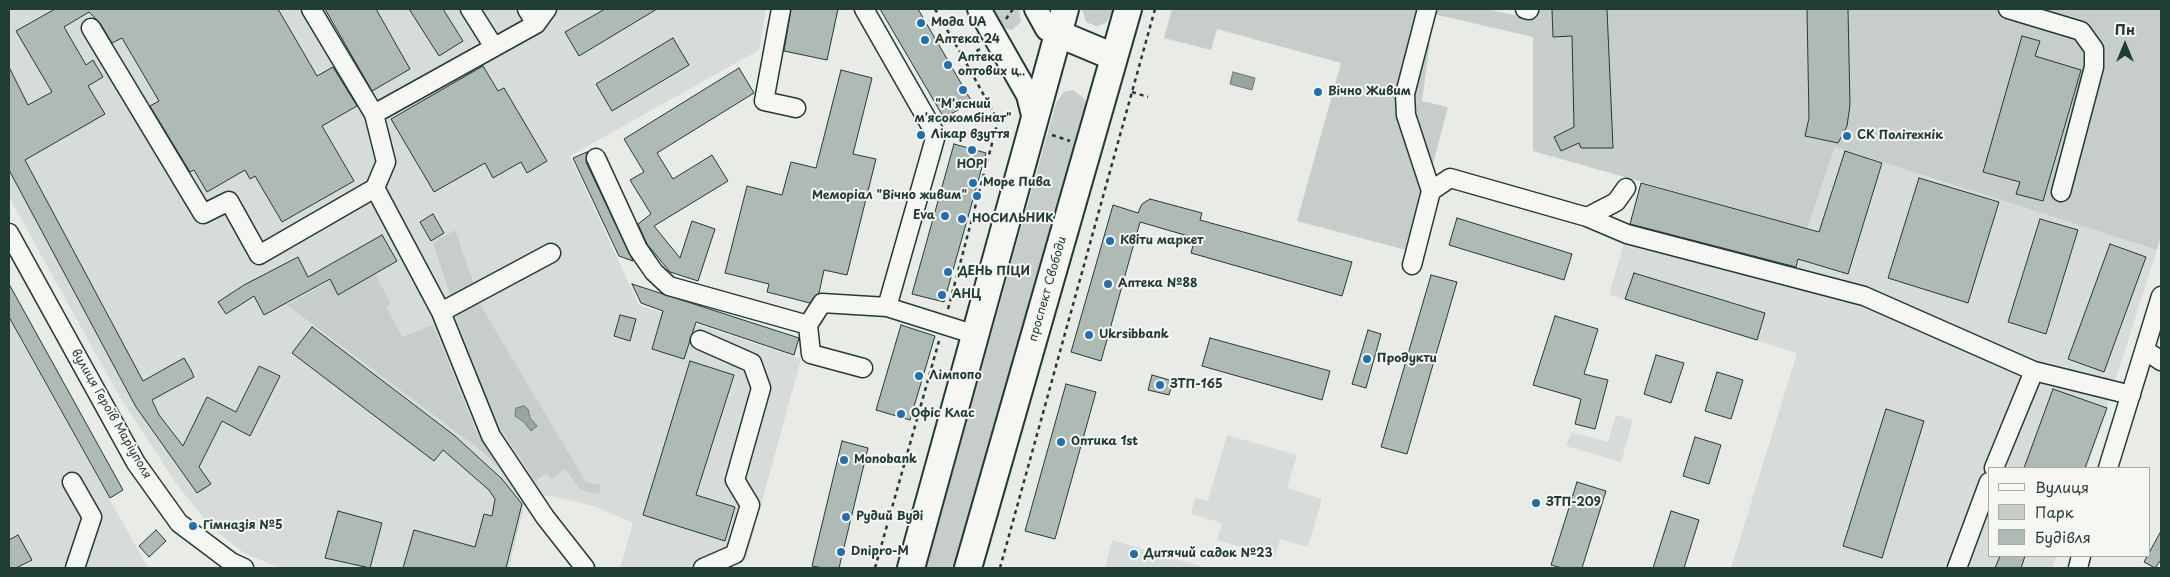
<!DOCTYPE html>
<html>
<head>
<meta charset="utf-8">
<style>
  body { margin:0 }
  #map { position:relative; width:2170px; height:577px; overflow:hidden; background:#e9ebe7; font-family:"Playpen Sans",sans-serif }
  canvas { display:block }
  .frame { position:absolute; inset:0; border:10px solid #1f3d34; pointer-events:none }
  .legend { position:absolute; left:1988px; top:467px; width:162px; height:90px; box-sizing:border-box; background:#f6f6f2; border:1px solid #a0aca6; margin:0; padding:6px 9px; list-style:none; font-size:15px; color:#1f3d34 }
  .legend li { display:flex; align-items:center; gap:10px; height:25px }
  .legend b { width:25px; border:1px solid #a0aca6 }
  .north { position:absolute; left:2100px; top:20px; width:50px; height:50px; -webkit-text-stroke:4px #f6f6f2; paint-order:stroke; rotate:0deg; font-size:14px; font-weight:700; line-height:20px; text-align:center; color:#1f3d34 }
  .north::after { content:''; display:block; margin:auto; width:18px; height:22px; background:#1f3d34; clip-path:polygon(50% 0,100% 100%,50% 72%,0 100%) }
</style>
</head>
<body>
<div id="map">
<canvas width="2170" height="577"></canvas>
<div class="frame"></div>
<ul class="legend">
<li><b style="height:6px;background:#f6f6f2"></b>Вулиця</li>
<li><b style="height:14px;background:#c7cec9"></b>Парк</li>
<li><b style="height:14px;background:#b0bab5"></b>Будівля</li>
</ul>
<div class="north">Пн</div>
</div>
<script>
const context = document.querySelector('canvas').getContext('2d');
context.lineJoin = 'round';
function fill(path, color) { context.fillStyle = color; context.fill(path, 'evenodd'); }
const toPath = rows => new Path2D(rows.map(r => 'M' + r).join(''));
function trace(path, color, width, dash) { context.strokeStyle = color; context.lineWidth = width; context.lineCap = dash ? 'butt' : 'round'; context.setLineDash(dash || []); context.stroke(path); }
function label(font, color, halo, rows, align = 'center') {
  context.font = font + ' "Playpen Sans",sans-serif'; context.lineWidth = 4; context.setLineDash([]); context.textBaseline = 'middle'; context.strokeStyle = halo; context.fillStyle = color; for (const [text, x, y, turn = 0] of rows) {
    context.save(); context.translate(x, y); context.rotate((+turn || 0) * Math.PI / 180); context.textAlign = isNaN(turn) ? turn : align; if (halo) context.strokeText(text, 0, 0); context.fillText(text, 0, 0); context.restore();
  }
}
const built = toPath([
  [9,9,766,9,759,50,570,156,639,305,801,359,746,560,719,568,620,568,633,523,594,506,550,496,526,499,509,568,280,568,244,553,213,529,175,482,118,394,9,197],
  [1835,147,2157,250,2087,468,1989,468,1989,556,2057,556,2052,568,1731,568,1797,353,1609,295,1641,183,1807,229],
  [9,319,148,568,9,568],
  [1616,415,1633,420,1621,462,1566,446,1571,432,1608,442],
  [1227,435,1297,455,1287,488,1322,499,1308,547,1280,539,1275,557,1217,540,1222,523,1191,514,1195,498,1208,501],
  [1112,540,1206,568,1105,568]
]);
const green = toPath([
  [991,9,1019,9,1021,22,1012,30,1003,28],
  [1082,9,1114,9,1106,23,1096,26,1086,22],
  [1172,9,1420,9,1413,38,1430,42,1422,101,1448,107,1410,251,1297,221,1341,63,1217,29,1211,50,1164,38],
  [1433,9,1487,9,1532,19,1533,9,2161,9,2161,235,2157,250,1835,147,1807,229,1533,151,1533,37,1433,14],
  [1073,90,1085,99,1086,110,958,568,926,568,1056,103,1064,92],
  [455,230,473,282,472,290,451,298,433,243],
  [375,274,391,304,386,307,402,337,433,325,477,433,498,467,483,452,287,305,330,281,339,295],
  [478,301,586,482,601,485,599,495,580,489,565,469,552,479,547,473,535,481,494,418,455,315]
]);
const water = toPath([
  [1233,72,1255,78,1252,90,1230,84,1233,72],
  [524,406,528,409,530,418,537,426,531,431,524,422,515,416,516,408,524,406]
]);
const building = toPath([
  [55,9,278,9,317,76,333,67,357,106,322,126,354,181,282,222,255,176,250,179,245,170,207,192,194,170,190,172,150,106,159,101,122,38,112,43,100,23,89,12,64,27,86,65,93,60,103,77,88,86,105,114,25,160,143,381,184,358,191,370,194,377,152,400,159,415,183,446,207,397,236,412,259,366,280,376,250,436,222,421,199,467,211,484,197,493,136,407,9,170,9,67,28,105,52,92,16,31,55,9],
  [325,9,376,9,410,69,372,91,325,9],
  [409,9,443,9,463,41,439,56,409,9],
  [605,9,657,9,579,56,565,32,605,9],
  [791,9,838,9,827,60,784,51,791,9],
  [880,9,918,9,972,102,944,118,880,9],
  [1552,9,1607,9,1613,148,1581,148,1579,143,1561,151,1554,137,1574,127,1572,36,1553,37,1552,9],
  [1807,9,1848,9,1850,105,1847,126,1838,143,1805,136,1809,118,1807,9],
  [2022,36,2040,41,2035,56,2081,70,2043,201,2016,194,2020,182,1983,172,2022,36],
  [673,38,689,65,612,111,596,84,673,38],
  [483,66,498,91,504,88,547,161,527,173,521,162,493,178,485,163,434,192,391,119,483,66],
  [739,68,754,93,657,153,673,179,712,155,728,181,654,226,680,258,692,221,715,229,698,281,670,272,647,244,638,224,651,214,630,180,644,172,624,139,739,68],
  [841,70,872,78,853,154,876,159,847,275,824,270,819,293,810,303,767,292,769,284,725,273,747,186,782,195,791,162,816,168,841,70],
  [954,144,986,153,944,302,912,294,954,144],
  [1845,151,1882,163,1848,274,1798,259,1796,267,1630,224,1641,183,1819,232,1845,151],
  [587,152,586,162,633,261,619,256,573,158,587,152],
  [1919,178,1999,202,1968,303,1888,278,1919,178],
  [1150,199,1202,213,1200,220,1352,262,1342,296,1191,253,1195,238,1140,222,1101,361,1071,352,1113,205,1138,213,1142,204,1150,199],
  [433,214,444,233,431,241,420,222,433,214],
  [1457,218,1572,254,1564,280,1449,245,1457,218],
  [2040,219,2078,230,2046,334,2008,322,2040,219],
  [382,235,397,261,338,295,330,279,264,315,254,296,226,314,218,302,244,285,298,257,308,277,382,235],
  [2110,244,2146,257,2104,372,2068,359,2110,244],
  [1634,273,1765,313,1757,340,1625,299,1634,273],
  [1431,275,1457,282,1407,454,1381,447,1431,275],
  [9,284,123,490,110,498,9,317,9,284],
  [632,284,799,338,794,355,696,322,684,359,652,349,663,311,641,303,632,284],
  [620,315,636,319,630,341,614,336,620,315],
  [1555,316,1598,329,1584,374,1608,380,1595,429,1575,424,1581,399,1533,385,1555,316],
  [901,325,935,336,910,420,876,410,901,325],
  [312,327,455,436,502,479,522,504,506,568,403,568,414,530,475,547,484,514,492,516,495,499,489,490,443,450,434,461,292,353,312,327],
  [1368,330,1381,334,1366,388,1352,384,1368,330],
  [1210,338,1330,371,1322,400,1202,366,1210,338],
  [1656,355,1684,363,1671,403,1644,394,1656,355],
  [690,361,734,375,696,495,735,507,725,541,643,515,690,361],
  [1717,372,1743,380,1731,419,1705,411,1717,372],
  [1152,375,1173,381,1169,395,1148,390,1152,375],
  [1066,384,1096,392,1055,539,1025,531,1066,384],
  [2053,389,2107,408,2085,468,2024,468,2053,389],
  [1886,409,1924,421,1882,558,1843,546,1886,409],
  [1695,437,1721,445,1709,484,1683,476,1695,437],
  [842,441,868,448,839,568,823,568,812,566,842,441],
  [1577,482,1606,491,1582,568,1562,568,1551,565,1577,482],
  [338,511,382,523,370,568,325,558,338,511],
  [1671,511,1699,520,1684,568,1653,568,1671,511],
  [156,530,166,541,149,557,139,546,156,530],
  [2161,531,2161,560,2155,568,2144,562,2161,531],
  [18,535,32,560,16,568,9,568,9,540,18,535],
  [2000,556,2025,556,2021,568,1995,568,2000,556]
]);
const path = toPath([
  [935,9,964,59],
  [1006,19,1013,9],
  [1132,92,1148,97],
  [1052,135,1070,141],
  [948,309,998,121,964,59,980,49],
  [875,568,939,341],
  [1000,568,1155,9]
]);
const minor = toPath([
  [311,9,374,114,386,162,375,188],
  [470,9,494,47],
  [781,9,764,101,796,108],
  [1525,9,1529,10],
  [2008,9,2081,31,2094,49,2094,67,2061,192],
  [536,24,547,9],
  [91,28,203,214,229,201,259,255,375,188,441,312,551,253],
  [374,114,536,24,527,9],
  [596,158,638,249,654,272,669,286,808,325,811,354,863,368],
  [1431,191,1450,178,1587,217,1627,234,1864,296,2034,371,1994,468],
  [1587,217,1616,202,1626,188],
  [9,233,136,463,179,523,231,562,244,568],
  [1412,265,1431,191,1406,115,1405,94,1427,9],
  [887,307,976,335],
  [441,312,491,436,545,517,585,568],
  [808,325,822,303,887,307,936,135,864,9],
  [700,340,752,363,761,388,735,480,750,505,735,554,703,568],
  [2145,350,2161,361],
  [2034,371,2131,395],
  [2108,468,2161,296],
  [72,482,92,517,75,568],
  [1957,568,1989,482],
  [2078,568,2081,556]
]);
const major = toPath([
  [979,9,1028,95,1035,123],
  [1036,9,1047,29,1059,34]
]);
const highway = toPath([
  [1059,34,1114,57],
  [911,568,1065,9],
  [968,568,1128,9]
]);
const markers = [
  [921,23,5,"#1f6fb2"],
  [925,40,5,"#1f6fb2"],
  [948,65,5,"#1f6fb2"],
  [963,90,5,"#1f6fb2"],
  [1318,92,5,"#1f6fb2"],
  [921,135,5,"#1f6fb2"],
  [1847,136,5,"#1f6fb2"],
  [972,150,5,"#1f6fb2"],
  [973,183,5,"#1f6fb2"],
  [977,196,5,"#1f6fb2"],
  [945,216,5,"#1f6fb2"],
  [962,219,5,"#1f6fb2"],
  [1110,241,5,"#1f6fb2"],
  [948,272,5,"#1f6fb2"],
  [1108,284,5,"#1f6fb2"],
  [942,295,5,"#1f6fb2"],
  [1089,335,5,"#1f6fb2"],
  [1367,359,5,"#1f6fb2"],
  [919,376,5,"#1f6fb2"],
  [1160,385,5,"#1f6fb2"],
  [901,414,5,"#1f6fb2"],
  [1061,442,5,"#1f6fb2"],
  [844,460,5,"#1f6fb2"],
  [1536,503,5,"#1f6fb2"],
  [846,517,5,"#1f6fb2"],
  [193,526,5,"#1f6fb2"],
  [841,552,5,"#1f6fb2"],
  [1134,554,5,"#1f6fb2"]
];
const poiNames = [
  ["Мода UA",931,23],
  ["Аптека 24",935,40],
  ["Аптека",958,58],
  ["оптових ц‥",958,72],
  ["Вічно Живим",1328,92],
  ["\"М'ясний",963,105,"center"],
  ["м'ясокомбінат\"",963,119,"center"],
  ["Лікар взуття",931,135],
  ["СК Політехнік",1857,136],
  ["НОРІ",972,165,"center"],
  ["Море Пива",983,183],
  ["Меморіал \"Вічно живим\"",967,196,"right"],
  ["Eva",935,216,"right"],
  ["НОСИЛЬНИК",972,219],
  ["Квіти маркет",1120,241],
  ["ДЕНЬ ПІЦИ",958,272],
  ["Аптека №88",1118,284],
  ["АНЦ",952,295],
  ["Ukrsibbank",1099,335],
  ["Продукти",1377,359],
  ["Лімпопо",929,376],
  ["ЗТП-165",1170,385],
  ["Офіс Клас",911,414],
  ["Оптика 1st",1071,442],
  ["Monobank",854,460],
  ["ЗТП-209",1546,503],
  ["Рудий Вуді",856,517],
  ["Гімназія №5",203,526],
  ["Dnipro-M",851,552],
  ["Дитячий садок №23",1144,554]
];
const streetNames = [
  ["проспект Свободи",1048,289,-74],
  ["вулиця Героїв Маріуполя",111,414,60]
];
fill(built, '#d8dcd8');
fill(green, '#c7cec9');
fill(water, '#99a6a0');
trace(water, '#687c75', 1);
fill(building, '#b0bab5');
trace(building, '#1f3d34', 1);
trace(minor, '#1f3d34', 21);
trace(major, '#1f3d34', 26);
trace(highway, '#1f3d34', 30);
trace(path, '#1f3d34', 2.5, [4, 4]);
trace(minor, '#f6f6f2', 18);
trace(major, '#f6f6f2', 22);
trace(highway, '#f6f6f2', 26);
for (const [x, y, r, color] of markers) { const dot = new Path2D(); dot.arc(x, y, r, 0, 2 * Math.PI); context.fillStyle = color; context.fill(dot); trace(dot, '#f6f6f2', 2); }
label('bold 12px', '#1f3d34', '#f6f6f2', poiNames, 'left');
label('12px', '#1f3d34', '#f6f6f2', streetNames);
</script>
</body>
</html>
